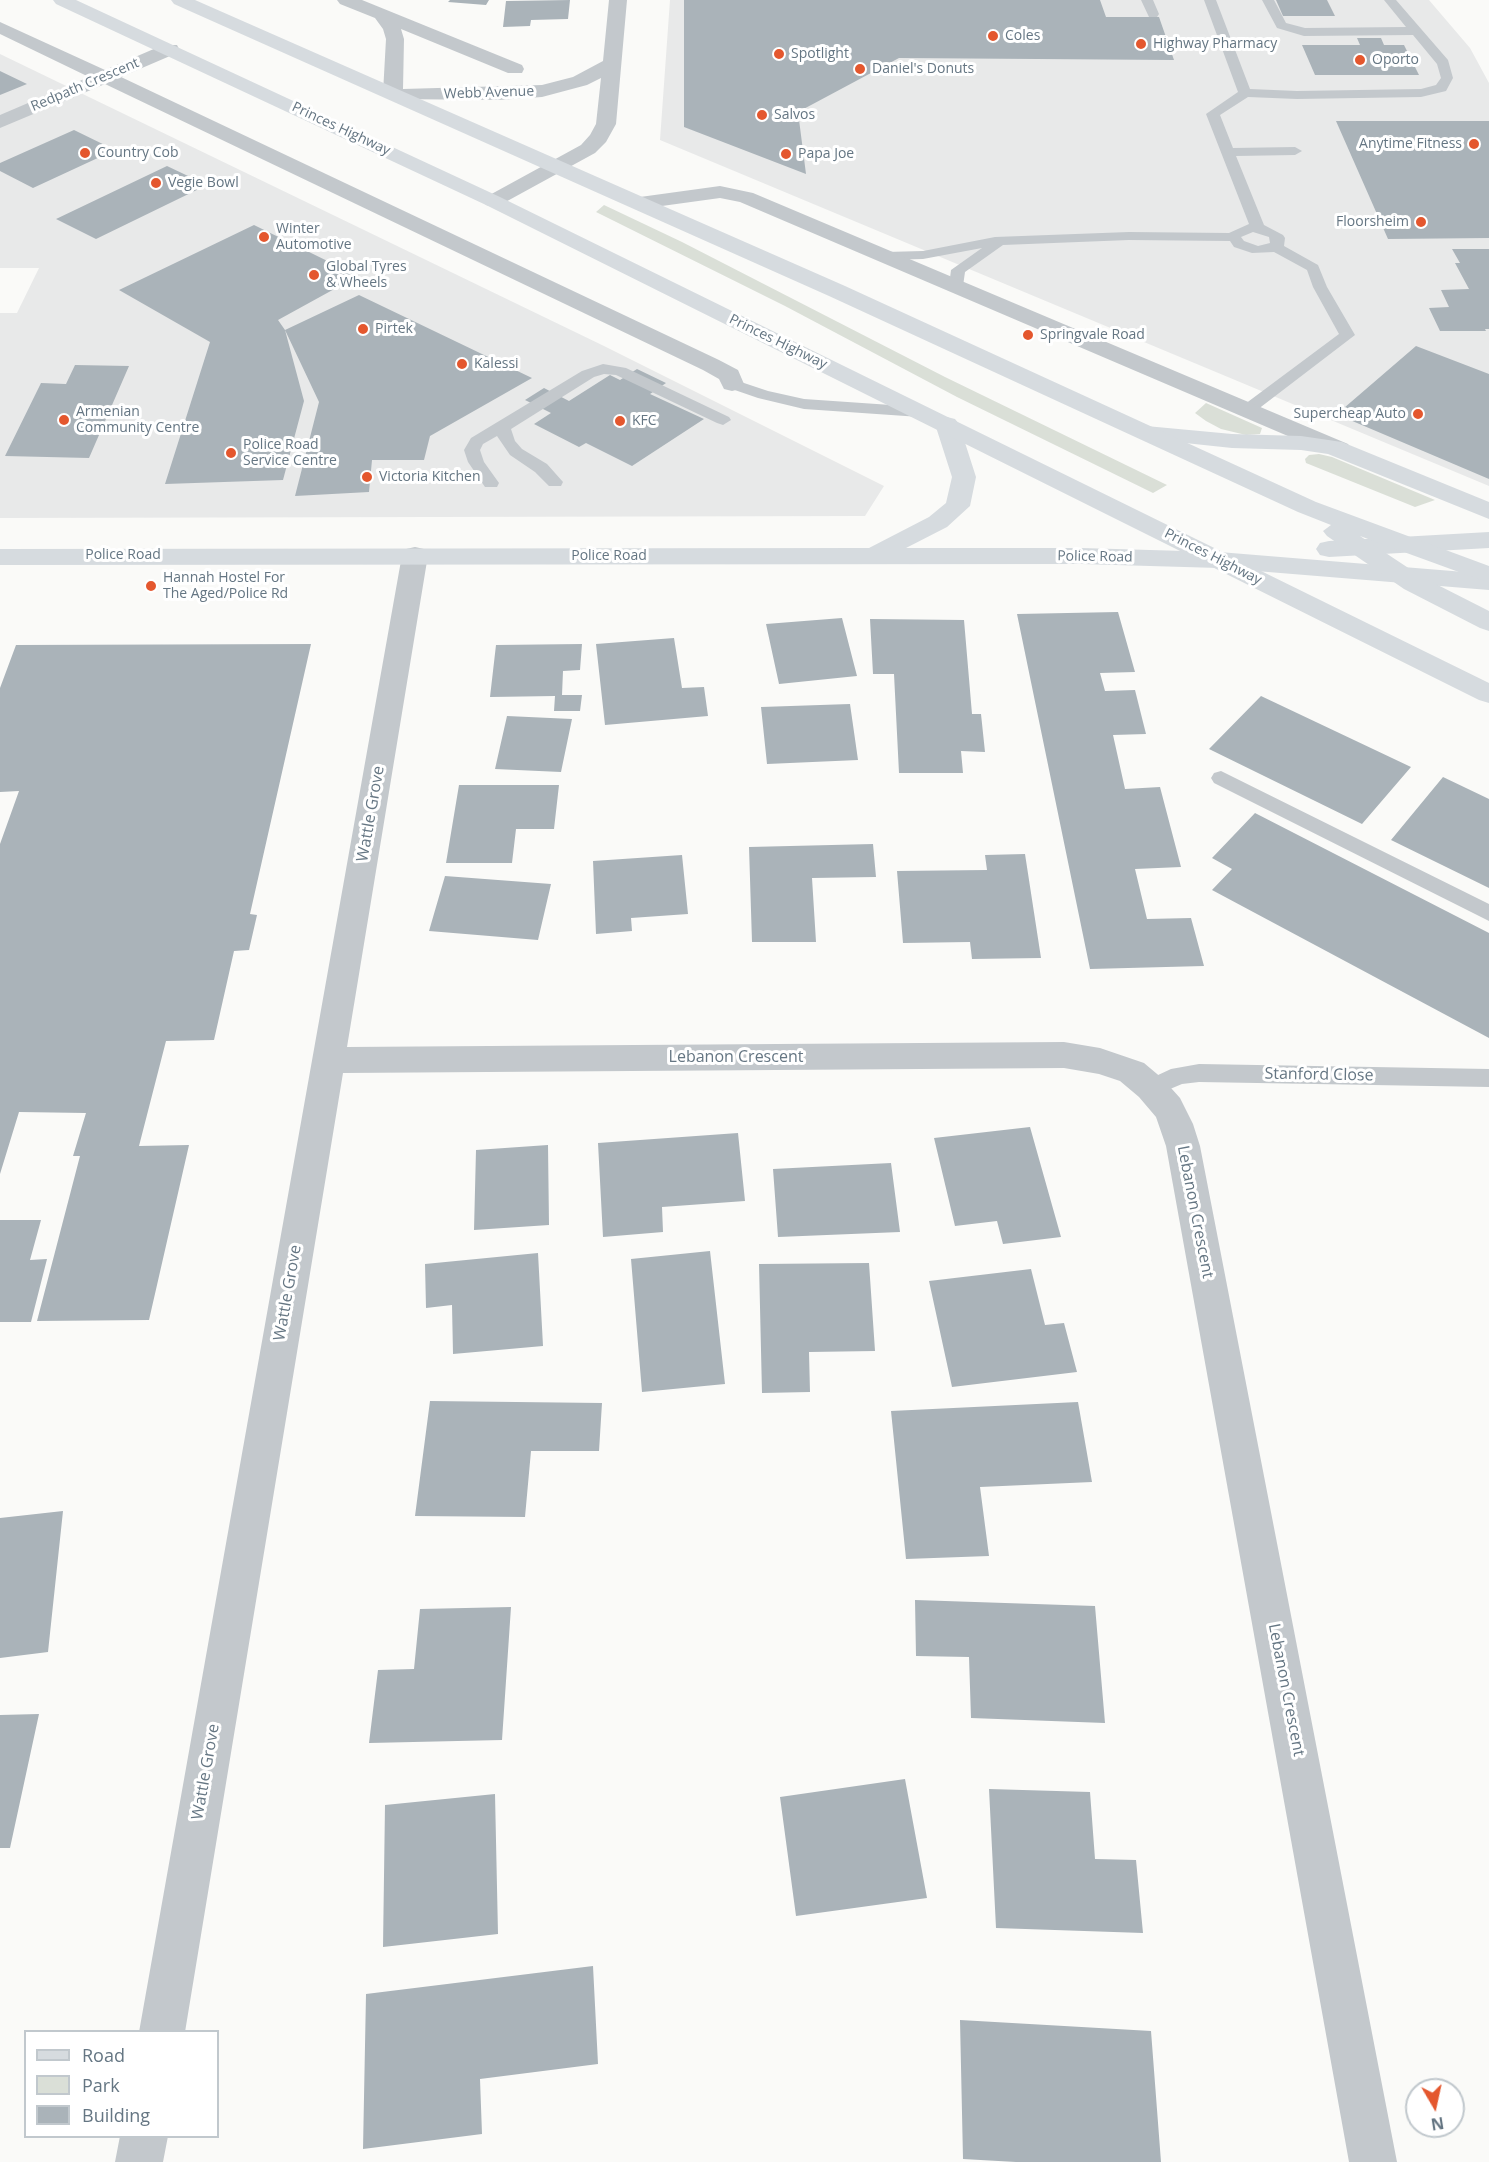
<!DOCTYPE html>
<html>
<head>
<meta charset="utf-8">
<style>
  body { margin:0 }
  #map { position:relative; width:1489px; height:2162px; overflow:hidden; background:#fafaf8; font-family:"Open Sans",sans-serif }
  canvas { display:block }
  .legend { position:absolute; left:24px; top:2030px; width:195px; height:108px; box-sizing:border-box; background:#fff; border:2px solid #c1c8cd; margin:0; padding:8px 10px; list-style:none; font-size:18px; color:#657683 }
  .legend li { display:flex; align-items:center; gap:12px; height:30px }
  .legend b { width:30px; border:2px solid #c1c8cd }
  .north { position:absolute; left:1405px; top:2078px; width:60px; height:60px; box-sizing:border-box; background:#fff; border:2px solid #c1c8cd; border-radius:50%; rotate:171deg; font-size:16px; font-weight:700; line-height:24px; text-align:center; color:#657683 }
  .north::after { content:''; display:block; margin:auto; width:21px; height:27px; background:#e4572e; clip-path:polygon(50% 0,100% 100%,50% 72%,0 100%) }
</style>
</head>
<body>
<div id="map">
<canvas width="1489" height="2162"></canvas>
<ul class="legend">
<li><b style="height:8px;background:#d6dbdf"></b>Road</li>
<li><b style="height:16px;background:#dadfd7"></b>Park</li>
<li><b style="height:16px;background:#aab3b9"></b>Building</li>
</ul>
<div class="north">N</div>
</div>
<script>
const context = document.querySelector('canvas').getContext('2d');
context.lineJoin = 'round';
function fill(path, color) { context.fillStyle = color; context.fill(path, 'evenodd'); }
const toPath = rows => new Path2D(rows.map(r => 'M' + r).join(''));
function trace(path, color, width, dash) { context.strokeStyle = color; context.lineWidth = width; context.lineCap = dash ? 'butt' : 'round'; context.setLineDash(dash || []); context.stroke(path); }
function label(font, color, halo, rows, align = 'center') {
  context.font = font + ' "Open Sans",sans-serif'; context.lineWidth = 6; context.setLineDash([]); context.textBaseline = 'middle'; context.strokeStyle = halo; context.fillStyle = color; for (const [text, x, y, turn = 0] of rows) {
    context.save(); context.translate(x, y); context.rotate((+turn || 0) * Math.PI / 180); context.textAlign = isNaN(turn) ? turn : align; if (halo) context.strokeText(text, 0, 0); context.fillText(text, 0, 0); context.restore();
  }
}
const built = toPath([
  [670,0,1429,0,1470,48,1489,83,1489,486,660,140],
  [0,54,604,346,884,486,865,516,0,518,0,313,17,313,39,268,0,268]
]);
const green = toPath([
  [604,205,682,242,945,377,1167,485,1153,493,957,397,785,306,596,212],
  [1206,403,1262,428,1260,434,1246,435,1221,429,1206,421,1195,413],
  [1319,454,1332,457,1435,500,1415,507,1306,463,1305,459,1309,455]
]);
const building = toPath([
  [450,0,489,0,486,5,448,2],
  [570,0,568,19,531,20,530,26,503,27,506,1],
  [684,0,1100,0,1106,17,1159,17,1174,60,899,58,798,112,806,174,684,127],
  [1276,0,1327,0,1335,16,1283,16],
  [1357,38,1381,38,1384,45,1404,45,1419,75,1315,75,1302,45,1360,45],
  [0,71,27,84,0,95],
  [1336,121,1489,121,1489,238,1388,239],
  [74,130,115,150,33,188,0,171,0,163],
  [167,166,207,185,96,239,56,219],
  [254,225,358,276,278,320,285,330,304,401,283,480,165,484,210,342,119,290],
  [1452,249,1489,249,1489,329,1485,329,1486,331,1440,331,1429,308,1449,307,1441,290,1469,289,1455,263,1460,263],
  [359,295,532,378,430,436,424,460,372,460,369,492,295,496,319,402,285,330],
  [1416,346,1489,374,1489,479,1350,420,1344,408],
  [75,365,129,366,89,458,5,456,41,383,66,384],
  [637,369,666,383,650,394,704,419,632,466,586,443,579,447,534,424,551,413,525,400,544,388,569,401,610,375,620,380],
  [1118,612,1135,672,1100,673,1105,691,1135,690,1146,734,1113,735,1125,789,1160,787,1181,867,1135,869,1147,919,1191,918,1204,966,1090,969,1017,614],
  [842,618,857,676,779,684,766,624],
  [870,619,964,620,972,714,981,714,985,752,961,751,963,773,899,773,894,674,873,674],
  [674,638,682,688,704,687,708,716,605,725,596,644],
  [311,644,250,914,257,915,249,950,234,951,214,1040,166,1041,139,1146,189,1145,149,1320,37,1321,80,1156,73,1156,86,1113,19,1112,0,1174,0,844,19,791,0,792,0,688,16,645],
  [582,644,580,670,563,671,562,695,582,695,580,711,554,711,555,696,490,697,496,645],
  [1261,696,1411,767,1362,824,1209,749],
  [850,704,858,760,767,764,761,707],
  [507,716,572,719,561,772,495,769],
  [1443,777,1489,799,1489,888,1391,840],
  [459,785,559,785,554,829,516,829,512,863,446,863],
  [1255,813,1489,933,1489,1038,1212,890,1232,869,1212,858],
  [873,844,876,877,812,878,816,942,752,942,749,847],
  [1025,854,1041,958,972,959,970,942,903,943,897,871,987,870,985,855],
  [682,855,688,914,631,918,632,931,596,934,593,861],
  [445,876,551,884,538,940,429,931],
  [1030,1127,1061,1237,1003,1244,997,1221,955,1226,934,1138],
  [738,1133,745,1201,662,1207,663,1232,603,1237,598,1143],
  [548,1145,549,1225,474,1230,476,1150],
  [891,1163,900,1232,778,1237,773,1169],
  [0,1220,41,1220,30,1260,47,1259,31,1322,0,1322],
  [710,1251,725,1384,642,1392,631,1259],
  [538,1253,543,1346,453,1354,452,1305,426,1308,425,1264],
  [869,1263,875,1351,809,1352,810,1392,762,1393,759,1264],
  [1031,1269,1045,1325,1064,1323,1077,1372,952,1387,929,1281],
  [430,1401,602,1403,599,1451,531,1451,525,1517,415,1516],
  [1078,1402,1092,1482,980,1487,989,1556,906,1559,891,1411],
  [63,1511,48,1652,0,1658,0,1518],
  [915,1600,1095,1606,1105,1723,971,1718,969,1657,916,1656],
  [511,1607,502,1740,369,1743,378,1670,414,1669,420,1609],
  [39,1714,10,1848,0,1848,0,1715],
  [905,1779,927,1898,796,1916,780,1797],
  [989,1789,1090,1792,1095,1859,1136,1860,1143,1933,996,1928],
  [495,1794,498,1934,383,1947,385,1805],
  [593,1966,598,2064,480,2079,482,2134,363,2149,366,1994],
  [960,2020,1151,2031,1161,2162,1016,2162,963,2159]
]);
const lane = toPath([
  [1141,0,1153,0,1159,14,1157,17,1149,17,1141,0],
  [1204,0,1216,0,1250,89,1297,91,1421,89,1436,85,1441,78,1437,64,1413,35,1304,36,1277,28,1262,0,1274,0,1286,23,1305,28,1406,27,1384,0,1396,0,1448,60,1453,78,1446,91,1421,97,1297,99,1248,97,1220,115,1233,148,1295,147,1302,151,1295,155,1236,156,1264,225,1283,235,1285,238,1284,246,1318,265,1327,287,1355,335,1253,413,1247,415,1239,410,1241,407,1339,334,1313,287,1307,270,1274,252,1252,253,1234,247,1230,241,1129,240,1003,245,965,272,963,286,956,290,949,286,951,270,982,248,923,259,886,260,879,256,886,252,923,251,995,237,1129,232,1229,233,1249,224,1206,114,1238,92,1204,0],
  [1253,232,1269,237,1270,243,1258,246,1244,241,1241,237,1253,232],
  [603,364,626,368,729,417,731,420,723,425,717,423,616,375,604,374,594,377,511,429,515,441,522,449,547,464,563,482,561,486,549,486,535,472,510,455,497,436,483,444,480,450,484,462,499,483,497,487,485,487,468,462,464,450,471,438,582,371,603,364],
  [732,379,768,391,804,399,920,407,928,412,920,417,804,409,758,398,726,387,724,384,732,379],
  [1221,771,1489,904,1489,921,1214,783,1211,778,1214,773,1221,771],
  [1199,1064,1489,1069,1489,1087,1199,1082,1182,1084,1151,1097,1143,1094,1140,1088,1143,1082,1171,1069,1199,1064]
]);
const street = toPath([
  [337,0,362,0,522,65,524,69,522,73,508,73,401,29,404,39,403,89,542,85,573,77,603,61,609,0,627,0,616,124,606,142,595,153,500,205,493,207,486,205,483,201,486,197,581,145,590,135,596,124,601,78,587,85,542,97,498,100,390,99,383,93,386,39,383,29,375,18,340,4,337,0],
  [0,22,105,70,163,45,177,45,179,49,177,53,121,77,719,360,738,370,744,384,740,389,732,391,724,389,719,379,703,370,105,84,0,128,0,115,89,77,0,34,0,22],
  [720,186,753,193,1348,444,1351,449,1348,454,1339,456,1330,454,740,202,720,198,640,209,633,207,630,203,633,199,640,197,720,186],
  [415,547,424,549,428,555,347,1047,1064,1042,1100,1048,1144,1063,1163,1079,1180,1098,1193,1124,1200,1146,1397,2162,1349,2162,1166,1146,1156,1117,1139,1097,1120,1081,1099,1074,1064,1068,343,1073,185,2032,139,2032,402,555,406,549,415,547],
  [120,2136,168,2136,163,2162,115,2162,120,2136]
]);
const primary = toPath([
  [947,417,955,419,959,424,976,477,970,506,947,527,906,548,1081,548,1219,552,1489,574,1489,590,1219,568,1081,564,0,565,0,549,869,548,929,517,946,503,952,477,935,424,939,419,947,417],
  [1146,426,1232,434,1301,436,1342,442,1489,502,1489,519,1328,454,1301,450,1232,448,1138,438,1134,433,1138,428,1146,426],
  [1489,532,1489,548,1329,557,1320,555,1316,549,1320,543,1329,541,1489,532]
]);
const highway = toPath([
  [53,0,76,0,500,197,1489,683,1489,703,1479,700,486,205,56,4,53,0],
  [171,0,195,0,845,286,1316,502,1489,566,1489,583,1360,536,1422,577,1489,611,1489,631,1480,628,1404,589,1327,536,1323,531,1331,525,1298,512,829,296,174,4,171,0]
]);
const markers = [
  [993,36,6,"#e4572e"],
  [1141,44,6,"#e4572e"],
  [779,54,6,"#e4572e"],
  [1360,60,6,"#e4572e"],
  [860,69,6,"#e4572e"],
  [762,115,6,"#e4572e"],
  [1474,144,6,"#e4572e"],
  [85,153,6,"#e4572e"],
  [786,154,6,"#e4572e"],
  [156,183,6,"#e4572e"],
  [1421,222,6,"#e4572e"],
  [264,237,6,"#e4572e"],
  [314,275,6,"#e4572e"],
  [363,329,6,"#e4572e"],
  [1028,335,6,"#e4572e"],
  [462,364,6,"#e4572e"],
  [1418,414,6,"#e4572e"],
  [64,420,6,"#e4572e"],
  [620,421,6,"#e4572e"],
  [231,453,6,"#e4572e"],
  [367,477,6,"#e4572e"],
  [151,586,6,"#e4572e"]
];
const farPoinames = [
  ["Coles",1005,36],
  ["Highway Pharmacy",1153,44],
  ["Spotlight",791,54],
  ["Oporto",1372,60],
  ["Daniel's Donuts",872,69],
  ["Salvos",774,115],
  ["Anytime Fitness",1462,144,"right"],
  ["Country Cob",97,153],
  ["Papa Joe",798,154],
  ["Vegie Bowl",168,183],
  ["Floorsheim",1409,222,"right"],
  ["Winter",276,229],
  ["Automotive",276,245],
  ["Global Tyres",326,267],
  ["& Wheels",326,283],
  ["Pirtek",375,329],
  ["Springvale Road",1040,335],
  ["Kalessi",474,364],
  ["Armenian",76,412],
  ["Community Centre",76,428],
  ["Supercheap Auto",1406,414,"right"],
  ["KFC",632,421],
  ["Police Road",243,445],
  ["Service Centre",243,461],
  ["Victoria Kitchen",379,477],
  ["Hannah Hostel For",163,578],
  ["The Aged/Police Rd",163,594]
];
const farStreetnames = [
  ["Redpath Crescent",85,85,-23],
  ["Webb Avenue",489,93,-2],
  ["Princes Highway",341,129,25],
  ["Princes Highway",778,342,26],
  ["Police Road",123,555],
  ["Police Road",609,556],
  ["Police Road",1095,557,1],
  ["Princes Highway",1213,557,27]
];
const streetNames = [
  ["Wattle Grove",371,814,-80],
  ["Lebanon Crescent",736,1057],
  ["Stanford Close",1319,1075,1],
  ["Lebanon Crescent",1195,1212,79],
  ["Wattle Grove",288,1293,-80],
  ["Lebanon Crescent",1286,1690,79],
  ["Wattle Grove",206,1772,-80]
];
fill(built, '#e8e9e9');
fill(green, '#dadfd7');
fill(building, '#aab3b9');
fill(lane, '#c3c8cc');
fill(street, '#c3c8cc');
fill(primary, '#d6dbdf');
fill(highway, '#d6dbdf');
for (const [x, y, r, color] of markers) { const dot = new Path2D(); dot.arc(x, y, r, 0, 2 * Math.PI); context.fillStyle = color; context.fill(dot); trace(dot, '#fff', 2); }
label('14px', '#657683', '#fff', farPoinames, 'left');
label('14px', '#657683', '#fff', farStreetnames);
label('16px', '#657683', '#fff', streetNames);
</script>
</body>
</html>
